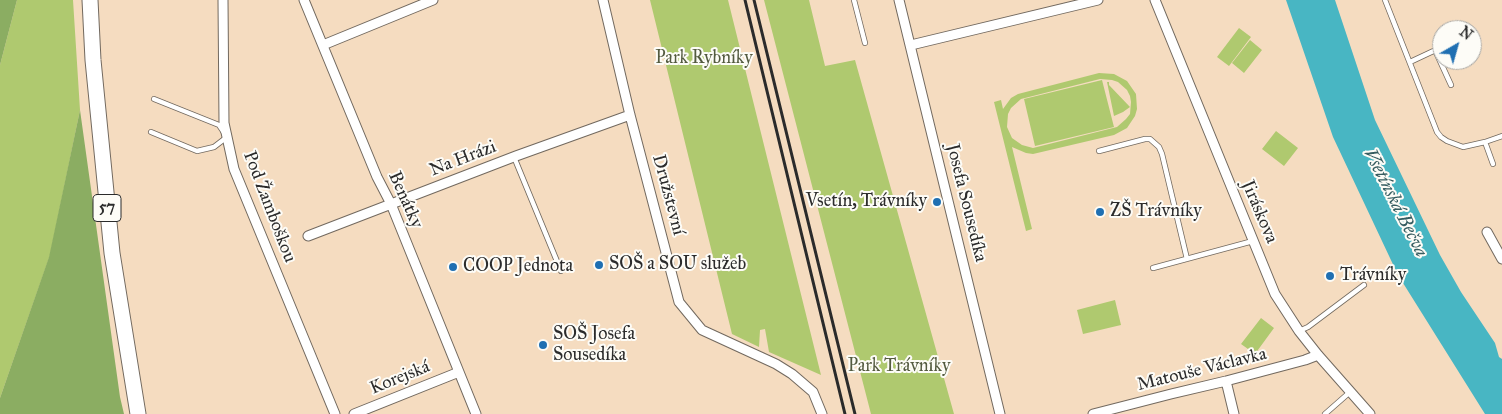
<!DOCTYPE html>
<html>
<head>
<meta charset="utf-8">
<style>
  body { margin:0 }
  #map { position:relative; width:1502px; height:414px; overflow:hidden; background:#f5dcc0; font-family:"IM FELL Great Primer",serif }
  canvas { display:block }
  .north { position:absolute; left:1432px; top:20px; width:50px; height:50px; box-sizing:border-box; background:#fdfcf7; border:1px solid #a9a8a5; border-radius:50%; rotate:38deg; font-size:14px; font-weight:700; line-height:20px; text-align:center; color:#2b2b2b }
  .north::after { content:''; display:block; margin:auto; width:18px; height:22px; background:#1f6fb2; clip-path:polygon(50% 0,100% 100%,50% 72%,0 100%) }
</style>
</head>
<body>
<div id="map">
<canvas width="1502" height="414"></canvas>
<div class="north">N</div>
</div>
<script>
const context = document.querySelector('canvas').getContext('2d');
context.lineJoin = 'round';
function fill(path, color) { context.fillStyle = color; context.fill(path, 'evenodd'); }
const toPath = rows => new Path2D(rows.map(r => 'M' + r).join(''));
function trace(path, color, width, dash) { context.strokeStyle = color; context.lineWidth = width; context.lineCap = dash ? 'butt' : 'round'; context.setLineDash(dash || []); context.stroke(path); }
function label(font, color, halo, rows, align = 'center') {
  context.font = font + ' "IM FELL Great Primer",serif'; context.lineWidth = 4; context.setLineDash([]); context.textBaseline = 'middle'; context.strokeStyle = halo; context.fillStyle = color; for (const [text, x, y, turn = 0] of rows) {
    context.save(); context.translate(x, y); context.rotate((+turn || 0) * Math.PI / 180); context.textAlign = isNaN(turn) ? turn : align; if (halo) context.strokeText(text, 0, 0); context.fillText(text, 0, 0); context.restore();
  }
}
const green = toPath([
  [17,0,73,0,80,110,50,255,0,398,0,65],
  [650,0,728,0,821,375,769,352,765,329,760,330,759,347,732,334],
  [764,0,809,0,825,66,855,60,954,414,871,414],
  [1239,28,1251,37,1229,66,1217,57],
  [1250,40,1262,50,1244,73,1232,63],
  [1099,73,1114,74,1127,81,1136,94,1137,109,1135,116,1127,128,1114,135,1033,154,1026,153,1012,147,1032,229,1026,231,994,102,1001,100,1003,109,1011,98,1018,94],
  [1100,79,1112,80,1118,82,1127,90,1130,96,1131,102,1130,114,1126,119,1117,127,1033,148,1022,145,1012,138,1007,127,1008,114,1011,108,1021,99],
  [1102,80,1114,127,1035,146,1024,99],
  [1107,82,1109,82,1109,85,1130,107,1123,112,1114,116],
  [1276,131,1298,148,1284,166,1262,149],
  [1115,300,1121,325,1083,334,1077,310],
  [1261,318,1274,328,1255,354,1241,344]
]);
const forest = toPath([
  [0,0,17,0,0,65],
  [80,110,120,397,124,414,0,414,0,398,49,257]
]);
const water = toPath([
  [1286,0,1335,0,1375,120,1440,255,1461,292,1495,343,1499,357,1502,359,1502,414,1485,414,1398,275,1333,137]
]);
const lane = toPath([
  [854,0,865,43],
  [1385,0,1437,132,1441,137,1447,141,1463,147,1485,142,1502,136],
  [1435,50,1451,85],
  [1410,62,1442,47],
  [151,132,197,151,214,147,227,137,219,125,154,99],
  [1485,142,1493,164],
  [1099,151,1145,139,1150,139,1159,147,1162,154,1187,259],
  [514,157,561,271],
  [1153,268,1253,241],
  [1299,331,1308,327,1364,285],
  [1325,414,1350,392]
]);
const street = toPath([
  [223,0,224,123,234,169,335,414],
  [304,0,377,177,391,204,476,414],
  [603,0,630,115,679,302,702,330,776,364,792,374,813,392,822,414],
  [899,0,1000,414],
  [1155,0,1275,294,1299,331,1318,355,1370,414],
  [323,45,433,0],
  [911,45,1098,0],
  [1487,232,1502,259],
  [308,236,516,156,630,115],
  [1226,381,1234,414],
  [354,414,459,372],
  [1093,414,1171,394,1226,381,1305,360,1318,355]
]);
const primary = toPath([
  [90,0,93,60,112,253,138,414]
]);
const rail = toPath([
  [745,0,845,414],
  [754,0,855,414]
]);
const markers = [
  [937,202,5,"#1f6fb2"],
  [1100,212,5,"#1f6fb2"],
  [599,265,5,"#1f6fb2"],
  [453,267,5,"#1f6fb2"],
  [1330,276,5,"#1f6fb2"],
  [543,345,5,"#1f6fb2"]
];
const shields = [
  [107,208,28]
];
const shieldNames = [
  ["57",107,208]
];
const parkNames = [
  ["Park Rybníky",704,59],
  ["Park Trávníky",899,367]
];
const streetNames = [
  ["Na Hrázi",463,159,-21],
  ["Družstevní",668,195,75],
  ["Benátky",405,200,66],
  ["Josefa Sousedíka",966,203,76],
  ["Pod Žamboškou",269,207,69],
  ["Jiráskova",1259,212,67],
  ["Matouše Václavka",1202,370,-14],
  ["Korejská",400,378,-22]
];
const poiNames = [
  ["Vsetín, Trávníky",927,202,"right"],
  ["ZŠ Trávníky",1110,212],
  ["SOŠ a SOU služeb",609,265],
  ["COOP Jednota",463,267],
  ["Trávníky",1340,276],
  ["SOŠ Josefa",553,335],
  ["Sousedíka",553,356]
];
const waterNames = [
  ["Vsetínská Bečva",1395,203,63]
];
fill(green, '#afc96f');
fill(forest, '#8bad62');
fill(water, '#48b6c3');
trace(lane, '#72695f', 6);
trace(street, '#72695f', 11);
trace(primary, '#72695f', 17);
trace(lane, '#fff', 4.5);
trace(street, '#fff', 9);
trace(primary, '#fff', 15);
trace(rail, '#2b2b2b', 3);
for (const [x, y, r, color] of markers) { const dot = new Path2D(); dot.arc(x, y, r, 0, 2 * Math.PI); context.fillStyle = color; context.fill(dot); trace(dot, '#fdfcf7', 2); }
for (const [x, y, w] of shields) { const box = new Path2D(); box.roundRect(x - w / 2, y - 13.5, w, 27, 4); context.fillStyle = '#fdfcf7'; context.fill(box); trace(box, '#2b2b2b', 1); }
label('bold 16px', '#2b2b2b', null, shieldNames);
label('18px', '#535a3f', '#fdfcf7', parkNames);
label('18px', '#2b2b2b', '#fdfcf7', streetNames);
label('18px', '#2b2b2b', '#fdfcf7', poiNames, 'left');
label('italic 19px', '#355c60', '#fdfcf7', waterNames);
</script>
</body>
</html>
